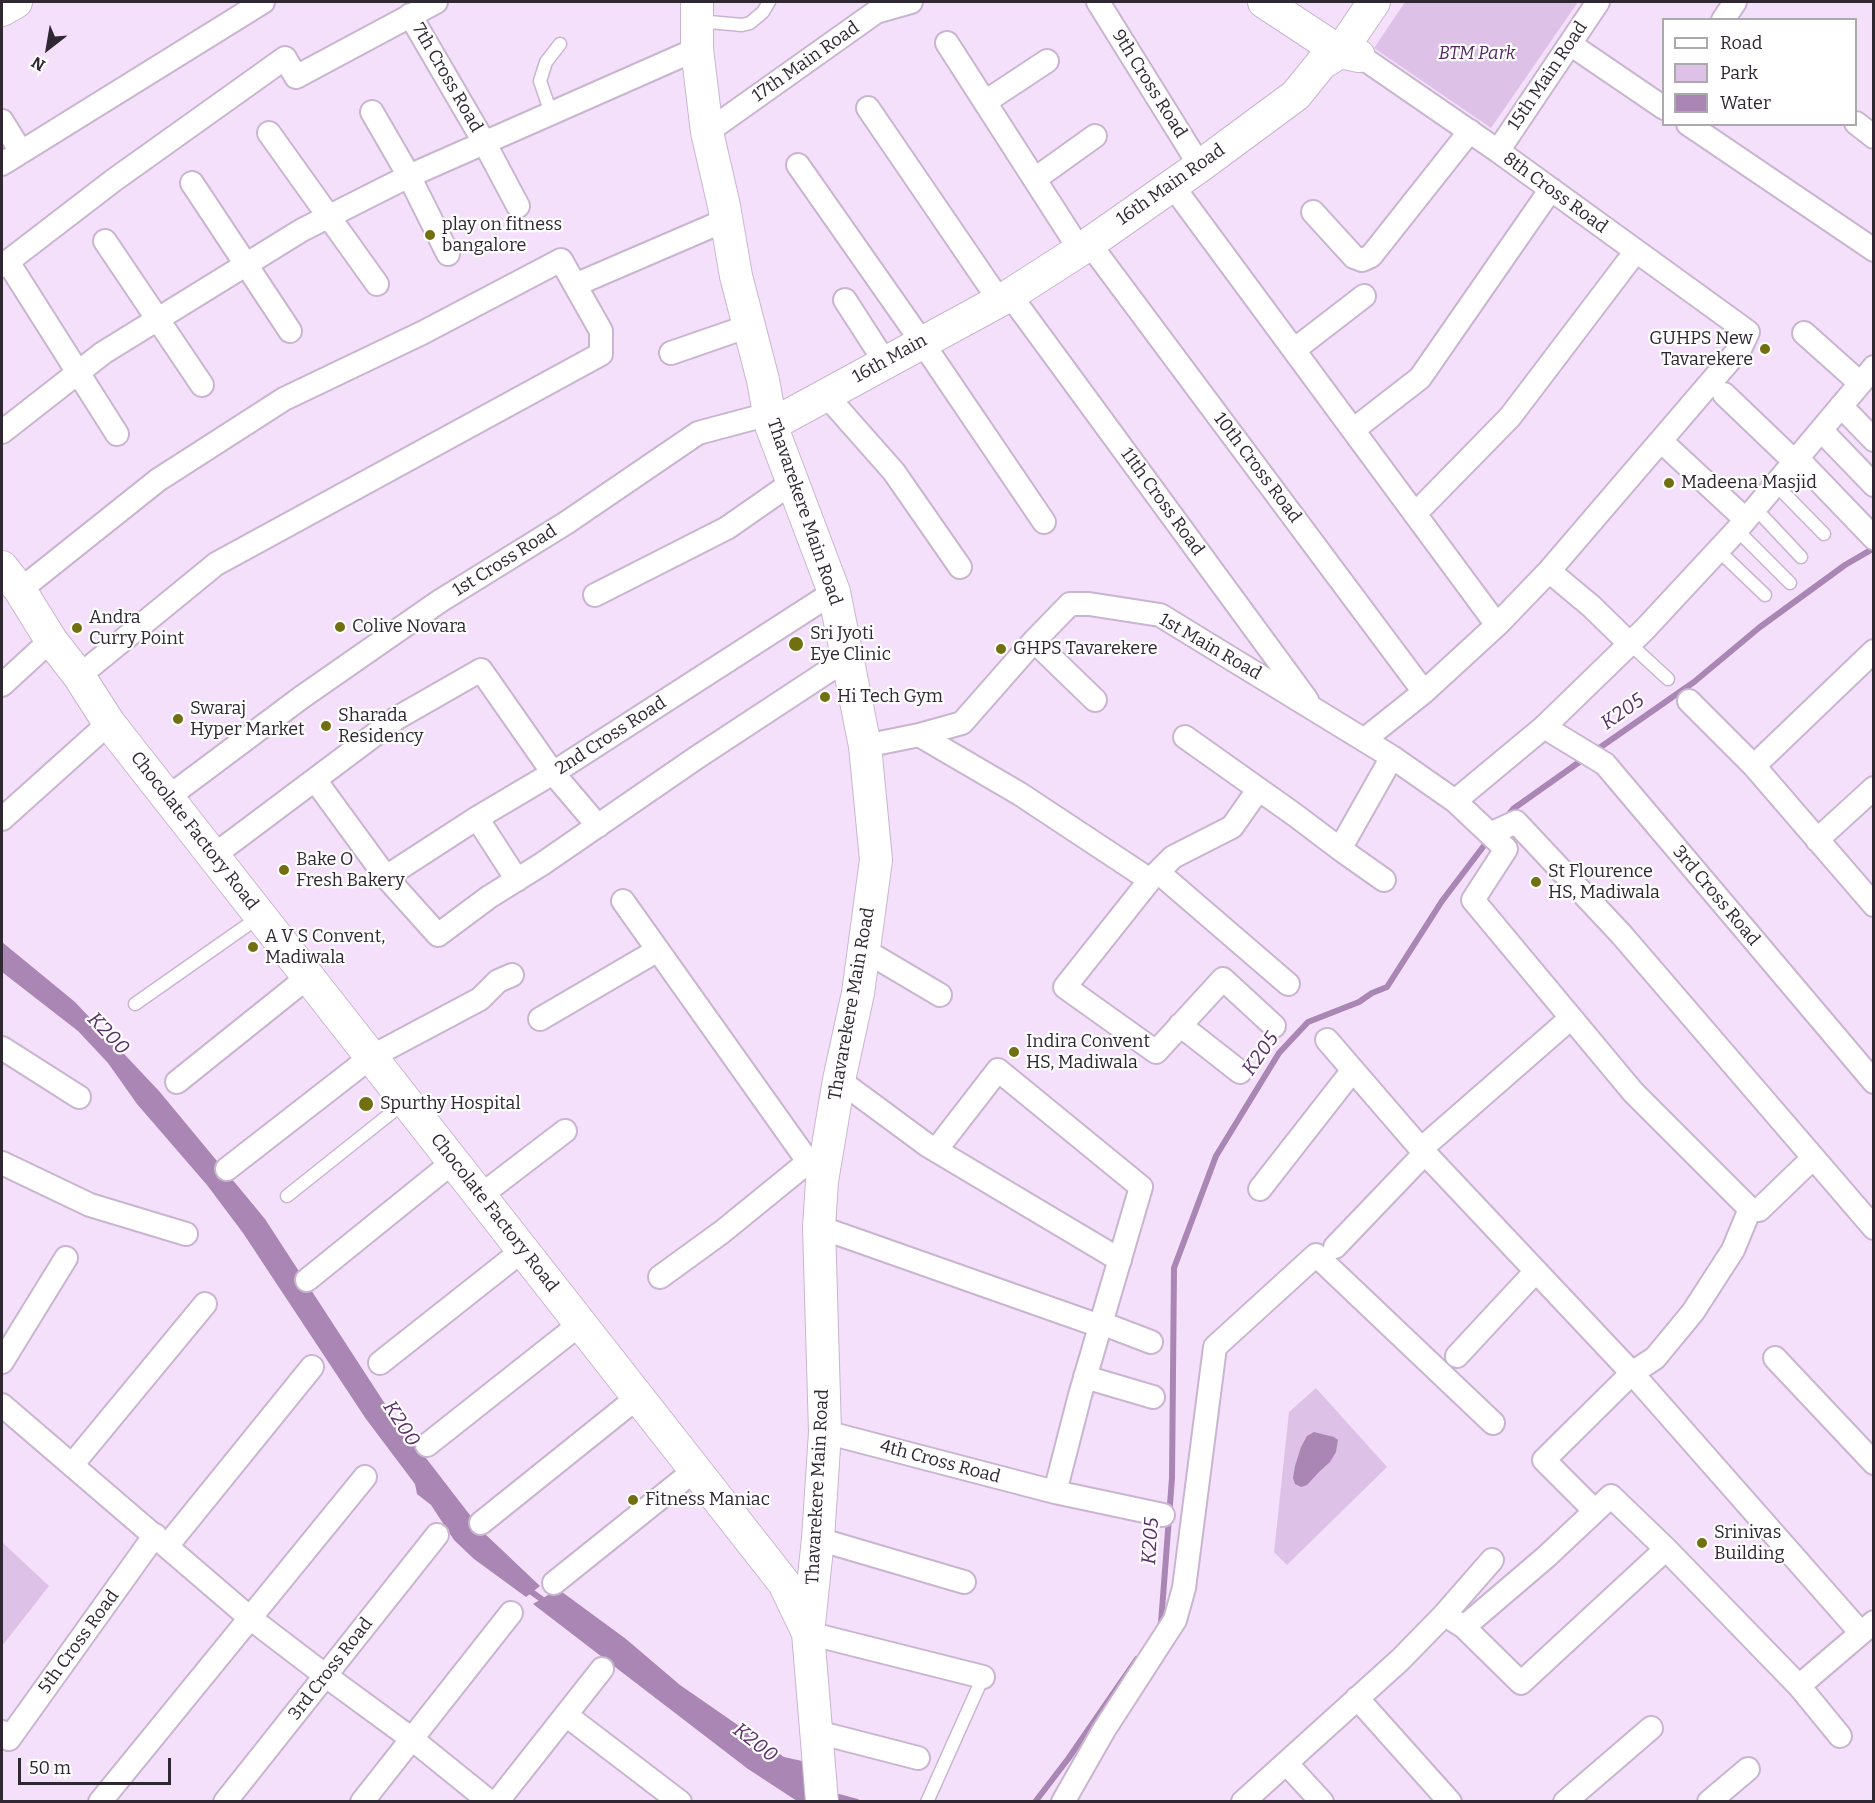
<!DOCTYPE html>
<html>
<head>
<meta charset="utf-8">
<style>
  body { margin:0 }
  #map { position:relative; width:1875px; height:1803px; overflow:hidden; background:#f5e0fc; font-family:Bitter,serif }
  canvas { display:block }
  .frame { position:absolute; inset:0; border:3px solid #2f2731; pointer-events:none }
  .legend { position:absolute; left:1662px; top:18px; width:195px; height:108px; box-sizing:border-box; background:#fff; border:2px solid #aca9ad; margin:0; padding:8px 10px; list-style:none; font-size:18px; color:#2f2731 }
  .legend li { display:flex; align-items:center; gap:12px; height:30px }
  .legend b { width:30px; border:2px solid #aca9ad }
  .north { position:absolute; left:18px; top:18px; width:60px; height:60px; -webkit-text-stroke:4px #fff; paint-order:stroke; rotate:211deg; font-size:16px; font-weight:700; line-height:24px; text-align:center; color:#2f2731 }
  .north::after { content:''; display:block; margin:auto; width:21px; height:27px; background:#2f2731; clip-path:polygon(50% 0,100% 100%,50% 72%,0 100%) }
  .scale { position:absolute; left:18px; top:1758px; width:153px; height:27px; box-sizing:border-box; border:3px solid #2f2731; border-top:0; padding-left:8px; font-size:18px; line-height:21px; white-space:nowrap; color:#2f2731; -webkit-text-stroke:4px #fff; paint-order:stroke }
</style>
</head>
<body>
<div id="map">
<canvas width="1875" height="1803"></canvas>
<div class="frame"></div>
<ul class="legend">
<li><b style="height:8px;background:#fff"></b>Road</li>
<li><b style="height:16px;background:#dec1e7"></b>Park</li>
<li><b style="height:16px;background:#aa86b4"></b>Water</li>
</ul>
<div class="north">N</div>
<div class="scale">50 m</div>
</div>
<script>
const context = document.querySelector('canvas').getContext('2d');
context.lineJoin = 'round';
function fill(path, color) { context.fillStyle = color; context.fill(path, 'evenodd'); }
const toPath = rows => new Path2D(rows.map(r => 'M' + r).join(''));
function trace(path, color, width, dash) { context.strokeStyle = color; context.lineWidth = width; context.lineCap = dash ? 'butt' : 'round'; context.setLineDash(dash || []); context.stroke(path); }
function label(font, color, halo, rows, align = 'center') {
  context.font = font + ' Bitter,serif'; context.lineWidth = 4.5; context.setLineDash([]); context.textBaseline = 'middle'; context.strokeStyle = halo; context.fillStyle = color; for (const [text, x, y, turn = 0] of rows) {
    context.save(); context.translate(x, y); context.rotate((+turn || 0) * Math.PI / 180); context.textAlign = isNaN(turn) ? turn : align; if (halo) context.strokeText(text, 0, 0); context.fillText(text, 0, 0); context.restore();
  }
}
const green = toPath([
  [1405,2,1578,2,1491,128,1374,48],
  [1316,1388,1387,1467,1287,1565,1274,1552,1289,1412],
  [2,1542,49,1586,2,1646]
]);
const water = toPath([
  [2,942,75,1002,159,1091,265,1219,389,1410,483,1532,540,1586,526,1597,474,1559,454,1540,431,1505,417,1494,415,1484,366,1419,243,1233,207,1185,137,1104,108,1063,78,1031,2,972],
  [1314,1432,1334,1437,1338,1440,1336,1452,1330,1462,1319,1472,1307,1485,1301,1487,1295,1484,1293,1478,1295,1466,1301,1447,1307,1436],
  [558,1589,626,1639,680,1685,784,1757,811,1763,813,1801,797,1801,748,1769,533,1604]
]);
const stream = toPath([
  [1595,751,1694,682,1760,627,1845,565,1874,548],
  [1505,819,1513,809,1585,758],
  [526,1588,547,1603],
  [1160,1625,1161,1623,1172,1478,1174,1268,1216,1156,1279,1053,1308,1022,1359,1002,1372,993,1387,987,1442,901,1489,839],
  [831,1795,857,1802],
  [1035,1802,1068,1759,1137,1659]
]);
const lane = toPath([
  [698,21,742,25,750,23,763,12,769,2],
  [551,113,540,81,546,62,560,44],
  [1775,484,1824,534],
  [1755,508,1801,557],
  [1737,530,1790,583],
  [1718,550,1765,595],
  [1630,644,1668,679],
  [135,1004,259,917],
  [287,1196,405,1102],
  [927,1802,983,1677]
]);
const street = toPath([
  [1098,2,1200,166],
  [410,15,484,142,518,206],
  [1723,20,1735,2],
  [947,43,1080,250],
  [1570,44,1664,108],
  [1360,56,1498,151,1748,332,1741,347,1549,571,1497,625,1424,692,1365,739],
  [985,102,1047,61],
  [868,108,999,300],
  [372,112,409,176,448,254],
  [2,121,21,152],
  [1856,123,1874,137],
  [1688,124,1874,250],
  [707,132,876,12,911,2],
  [269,133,377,284],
  [1498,151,1598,2],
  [2,164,263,2],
  [798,165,922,342,1044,522],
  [1035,179,1095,136],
  [192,183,290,331],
  [1172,185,1497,625],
  [1313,212,1354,257,1362,260,1371,256,1470,131],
  [105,241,202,385],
  [1089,243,1424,692],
  [8,262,117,434],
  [2,266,114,180,285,58,296,77,436,2],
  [575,285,726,220],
  [1010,295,1307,700],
  [845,300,885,362],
  [1804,333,1860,383],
  [1294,350,1364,296],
  [671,353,749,326],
  [1724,394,1794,461],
  [826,395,894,472,960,567],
  [1841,406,1874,440],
  [1353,430,1420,378,1551,189],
  [1821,430,1874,485],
  [2,432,103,353,302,230,409,176,697,49],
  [1661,441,1745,519],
  [1797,458,1874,538],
  [1415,514,1510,417,1636,251],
  [1549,571,1591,606,1630,644],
  [20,590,158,480,284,399,422,333,561,260,601,331,601,354,216,564,79,676],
  [595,595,727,528,793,482],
  [1034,641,1095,700],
  [2,685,51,640],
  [1689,701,1754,766,1874,905],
  [1544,727,1605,764,1874,1082],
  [919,735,1020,794,1150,880],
  [1185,737,1295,815,1340,849,1392,757],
  [865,746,919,735,962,723,1034,641,1070,604,1089,604,1160,615,1392,757,1455,801,1506,849,1473,900,1633,1092,1750,1209,1759,1210,1813,1158],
  [1754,766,1874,651],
  [315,780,386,877,438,935,489,897,542,864,696,758,848,658],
  [1258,790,1232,827,1173,857,1150,880,1065,987,1156,1052,1223,979,1274,1026],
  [167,798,302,697,440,601,566,523,698,433,769,414],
  [1455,801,1544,727,1645,629,1737,530,1874,367],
  [477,818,517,880],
  [2,819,109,723],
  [1490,834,1516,822,1621,934,1874,1228],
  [1817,840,1874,788],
  [1340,849,1384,880],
  [213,856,397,718,481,670,553,773,598,826],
  [1158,872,1288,984],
  [386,877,477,818,553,773,834,592],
  [623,901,822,1181],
  [864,950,940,995],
  [540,1019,658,950],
  [1180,1025,1240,1072],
  [1327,1040,1421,1149,1571,1018],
  [2,1048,79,1097],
  [839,1080,927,1145,1120,1260],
  [177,1082,308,977],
  [1421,1149,1632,1373,1655,1358,1693,1312,1733,1250,1750,1209],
  [936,1150,998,1070,1141,1187,1080,1395,1055,1492],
  [2,1163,90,1205,186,1234],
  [227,1169,371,1057,480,999,498,981,512,975],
  [1260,1189,1353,1070],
  [480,1196,565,1131],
  [819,1227,1100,1326],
  [1335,1247,1426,1152],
  [660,1277,722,1232,808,1162],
  [307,1280,453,1162],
  [1101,1323,1151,1342],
  [1457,1356,1536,1271],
  [1775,1358,1874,1463],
  [2,1362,66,1258],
  [380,1363,523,1250],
  [1085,1377,1153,1397],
  [2,1405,250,1618,326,1676,412,1739,490,1802],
  [825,1432,1055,1492,1163,1515],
  [427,1445,580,1324],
  [72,1465,205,1304],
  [1595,1511,1544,1460,1632,1373,1861,1633],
  [481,1523,638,1397],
  [818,1539,964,1582],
  [167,1546,312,1367],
  [554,1583,695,1470],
  [1453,1620,1464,1627,1521,1683,1666,1549],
  [1464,1627,1546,1557,1611,1496,1666,1549,1799,1686,1840,1736],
  [808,1633,983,1677],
  [1799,1686,1874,1622],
  [1357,1698,1450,1802],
  [566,1715,680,1802],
  [2,1732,9,1739,155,1535],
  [817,1732,918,1758],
  [1286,1763,1322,1802],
  [100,1802,365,1477],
  [225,1802,437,1535],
  [362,1802,511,1613],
  [497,1802,602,1669],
  [1063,1802,1104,1730,1175,1620,1184,1588,1215,1347,1316,1255,1493,1423],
  [1243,1802,1400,1660,1444,1615,1492,1560],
  [1565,1802,1651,1728],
  [1709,1802,1748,1769]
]);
const secondary = toPath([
  [697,2,697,49,707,132,724,206,736,276,763,380,771,425,834,592,865,746,876,860,858,993,839,1080,822,1181,819,1227,825,1432,818,1539,808,1633,822,1802],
  [1264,2,1340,52,1359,56],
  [2,10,16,2],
  [771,425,1010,295,1080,250,1200,166,1296,95,1321,64,1340,52,1374,2],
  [2,567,20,590,51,640,79,676,109,723,784,1583,808,1633]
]);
const markers = [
  [430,235,6,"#716f10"],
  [1765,349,6,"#716f10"],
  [1669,483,6,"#716f10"],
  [340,627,6,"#716f10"],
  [77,628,6,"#716f10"],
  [796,644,8,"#716f10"],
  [1001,649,6,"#716f10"],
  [825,697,6,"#716f10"],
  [178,719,6,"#716f10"],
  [326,726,6,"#716f10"],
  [284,870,6,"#716f10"],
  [1536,882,6,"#716f10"],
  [253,947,6,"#716f10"],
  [1014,1052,6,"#716f10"],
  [366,1104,8,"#716f10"],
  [633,1500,6,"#716f10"],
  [1702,1543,6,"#716f10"]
];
const parkNames = [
  ["BTM Park",1477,54]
];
const streetNames = [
  ["17th Main Road",806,62,-35],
  ["15th Main Road",1548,76,-56],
  ["7th Cross Road",447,78,60],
  ["9th Cross Road",1149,84,58],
  ["16th Main Road",1171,185,-35],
  ["8th Cross Road",1555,193,36],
  ["16th Main",890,359,-29],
  ["10th Cross Road",1257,468,53],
  ["11th Cross Road",1162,502,54],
  ["Thavarekere Main Road",804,512,71],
  ["1st Cross Road",505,561,-32],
  ["1st Main Road",1210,647,30],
  ["2nd Cross Road",611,736,-33],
  ["Chocolate Factory Road",194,831,52],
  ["3rd Cross Road",1716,896,50],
  ["Thavarekere Main Road",852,1004,-80],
  ["Chocolate Factory Road",494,1213,52],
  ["4th Cross Road",940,1462,15],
  ["Thavarekere Main Road",818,1487,-87],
  ["5th Cross Road",79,1642,-54],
  ["3rd Cross Road",331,1669,-52]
];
const poiNames = [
  ["play on fitness",442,225],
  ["bangalore",442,246],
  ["GUHPS New",1753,339,"right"],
  ["Tavarekere",1753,360,"right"],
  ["Madeena Masjid",1681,483],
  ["Andra",89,618],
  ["Curry Point",89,639],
  ["Colive Novara",352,627],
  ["Sri Jyoti",810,634],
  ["Eye Clinic",810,655],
  ["GHPS Tavarekere",1013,649],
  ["Hi Tech Gym",837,697],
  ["Swaraj",190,709],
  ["Hyper Market",190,730],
  ["Sharada",338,716],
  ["Residency",338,737],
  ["Bake O",296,860],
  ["Fresh Bakery",296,881],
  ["St Flourence",1548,872],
  ["HS, Madiwala",1548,893],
  ["A V S Convent,",265,937],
  ["Madiwala",265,958],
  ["Indira Convent",1026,1042],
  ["HS, Madiwala",1026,1063],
  ["Spurthy Hospital",380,1104],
  ["Fitness Maniac",645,1500],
  ["Srinivas",1714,1533],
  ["Building",1714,1554]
];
const waterNames = [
  ["K205",1623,712,-35],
  ["K200",108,1034,46],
  ["K205",1261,1054,-55],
  ["K200",401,1424,57],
  ["K205",1151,1541,-86],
  ["K200",755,1743,38]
];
fill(green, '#dec1e7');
fill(water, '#aa86b4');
trace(stream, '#aa86b4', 6);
trace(lane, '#c9b5d0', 15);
trace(street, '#c9b5d0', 26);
trace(secondary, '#c9b5d0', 34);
trace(lane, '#fff', 12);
trace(street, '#fff', 22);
trace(secondary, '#fff', 32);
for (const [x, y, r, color] of markers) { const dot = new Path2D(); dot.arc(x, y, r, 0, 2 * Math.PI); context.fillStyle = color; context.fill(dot); trace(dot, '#fff', 2); }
label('italic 18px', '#572964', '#fff', parkNames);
label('18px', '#2f2731', '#fff', streetNames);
label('18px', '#2f2731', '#fff', poiNames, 'left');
label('italic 20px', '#5c2e69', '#fff', waterNames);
</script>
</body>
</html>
